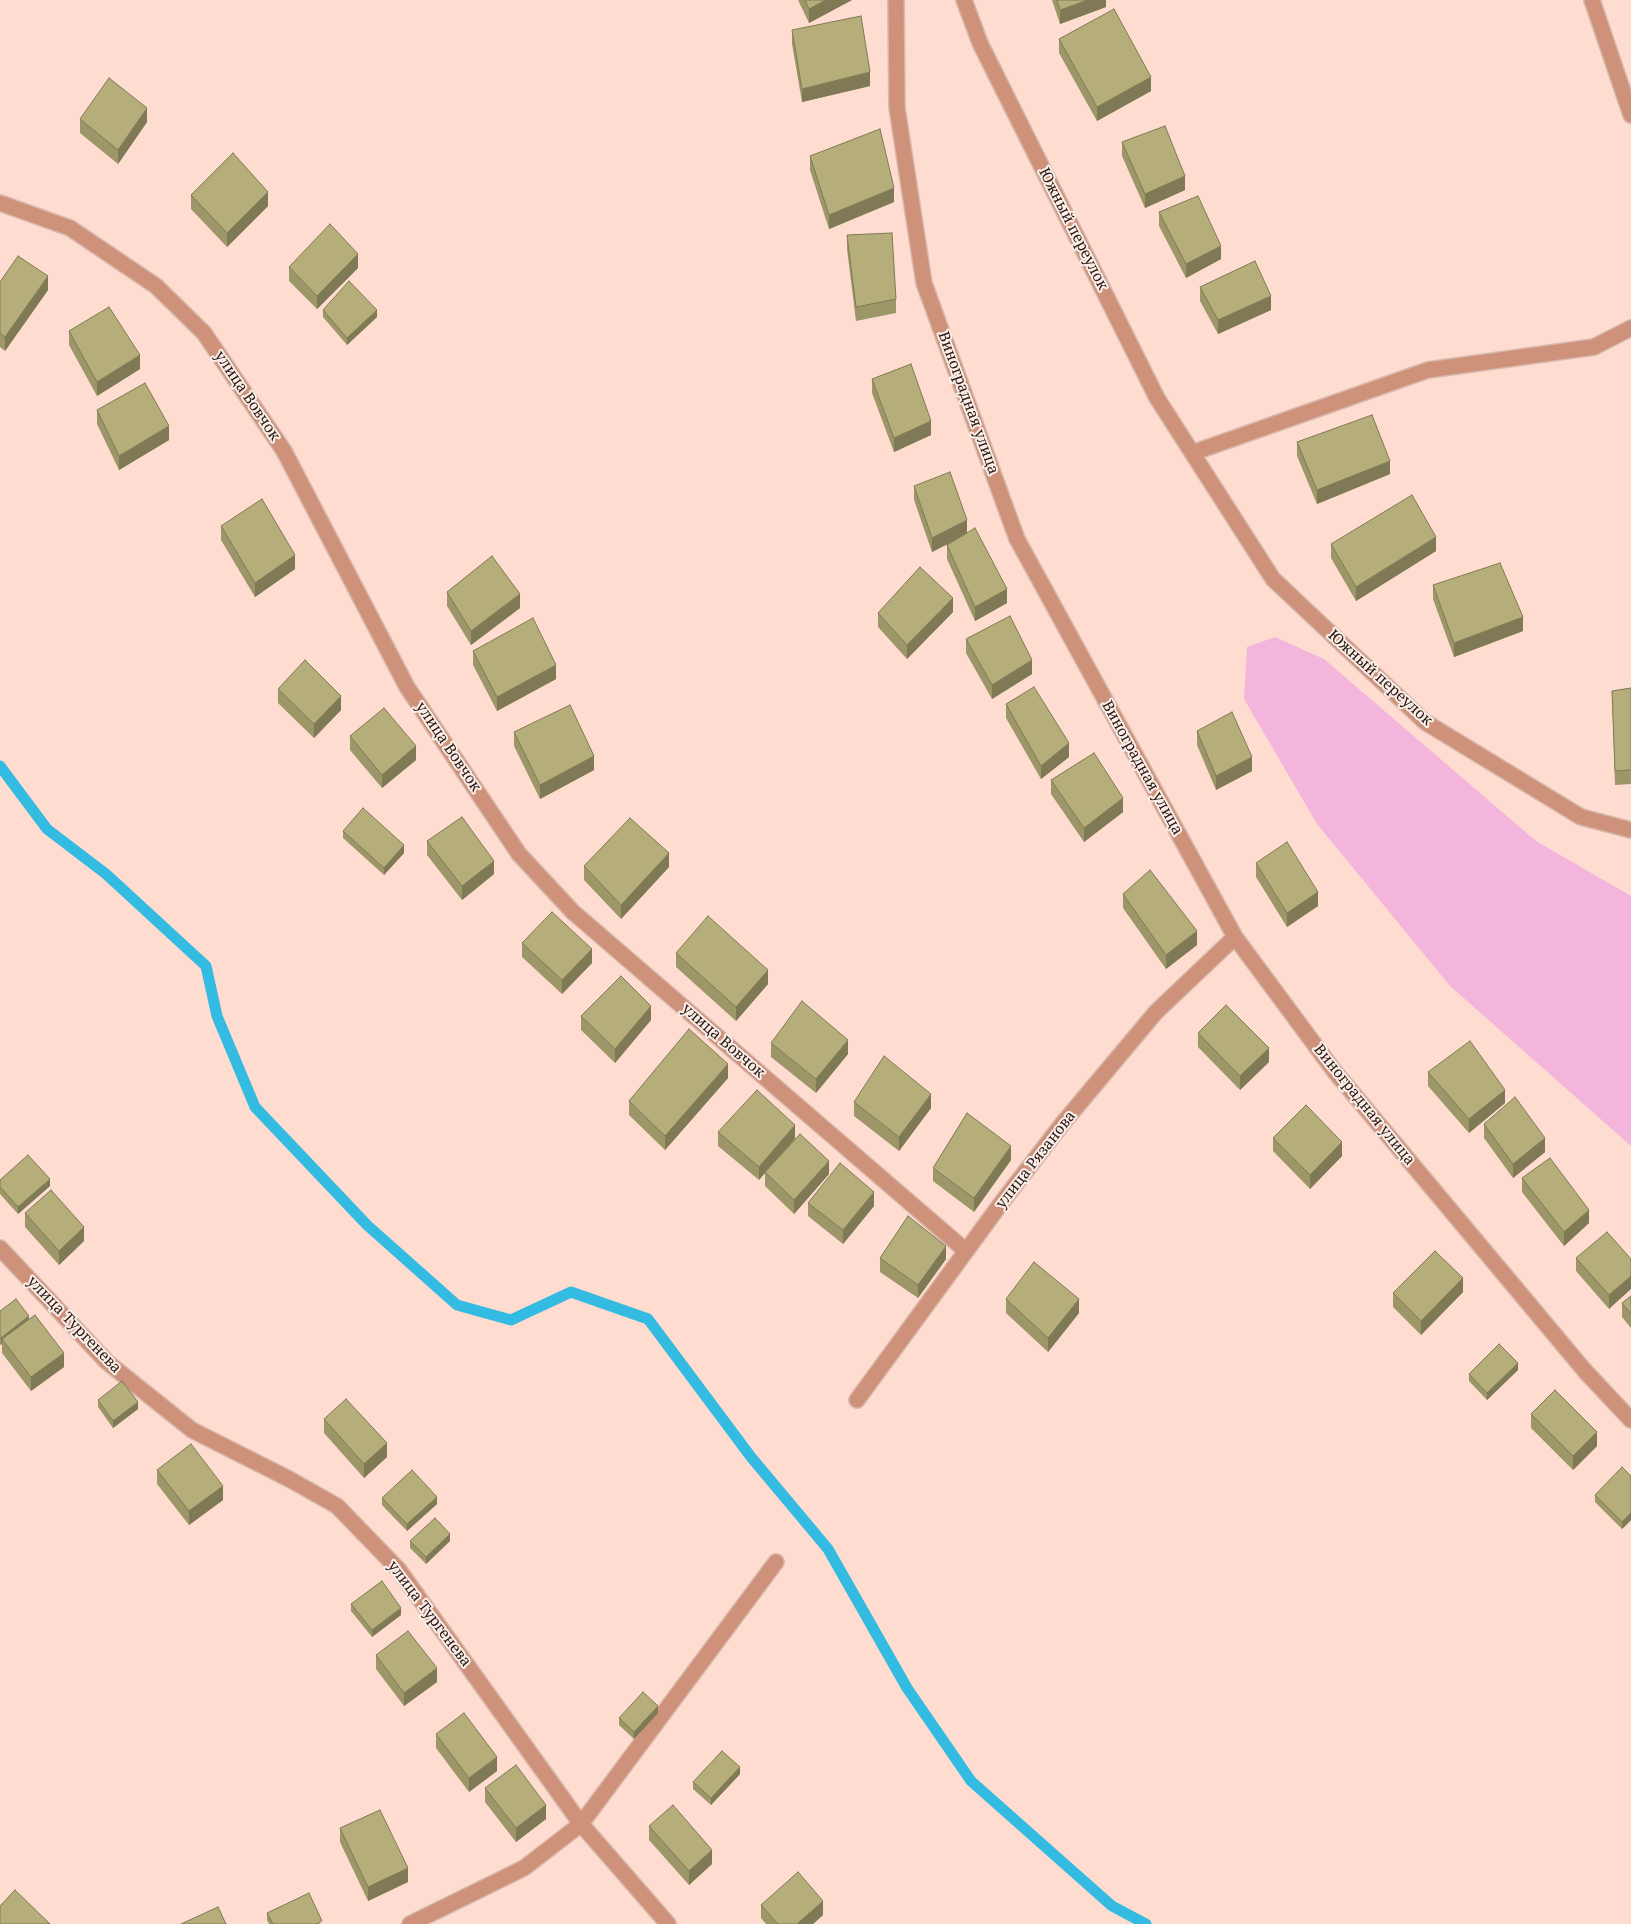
<!DOCTYPE html>
<html>
<head>
<meta charset="utf-8">
<style>
  body { margin:0 }
  canvas { display:block; background:#fedccf }
</style>
</head>
<body>
<canvas width="1631" height="1924"></canvas>
<script>
const context = document.querySelector('canvas').getContext('2d');
context.lineJoin = 'round';
function fill(path, color) { context.fillStyle = color; context.fill(path, 'evenodd'); }
const toPath = rows => new Path2D(rows.map(r => 'M' + r).join(''));
function trace(path, color, width, dash) { context.strokeStyle = color; context.lineWidth = width; context.lineCap = dash ? 'butt' : 'round'; context.setLineDash(dash || []); context.stroke(path); }
function label(font, color, halo, rows, align = 'center') {
  context.font = font + ' "Noto Serif",serif'; context.lineWidth = 4; context.setLineDash([]); context.textBaseline = 'middle'; context.strokeStyle = halo; context.fillStyle = color; for (const [text, x, y, turn = 0] of rows) {
    context.save(); context.translate(x, y); context.rotate((+turn || 0) * Math.PI / 180); context.textAlign = isNaN(turn) ? turn : align; if (halo) context.strokeText(text, 0, 0); context.fillText(text, 0, 0); context.restore();
  }
}
const green = toPath([
  [1275,637,1324,659,1536,841,1631,896,1631,1146,1450,986,1317,824,1244,699,1247,647]
]);
const stream = toPath([
  [0,766,47,829,106,874,206,966,217,1016,255,1107,367,1225,457,1305,511,1320,571,1292,648,1319,751,1457,828,1549,907,1688,971,1781,1112,1906,1146,1924]
]);
const minor = toPath([
  [896,0,897,108,924,283,1017,539,1235,937,1335,1072,1585,1371,1631,1420],
  [964,0,980,43,1157,398,1273,579,1425,722,1581,817,1631,830],
  [1592,0,1631,115],
  [0,203,70,228,156,286,204,333,284,451,407,687,519,854,573,912,966,1251],
  [1192,453,1428,370,1594,347,1631,328],
  [0,1248,107,1362,192,1430,289,1479,337,1506,399,1570,581,1824,668,1924],
  [857,1400,1002,1202,1063,1123,1156,1012,1235,937],
  [410,1924,524,1868,581,1824,776,1562]
]);
const wall = toPath([
  [798,0,852,0,809,23],
  [1052,0,1106,0,1106,7,1060,24],
  [792,30,870,86,802,102,792,44],
  [1059,39,1151,91,1097,121,1059,53],
  [80,119,147,122,118,164,80,133],
  [1122,142,1185,190,1145,208,1122,156],
  [810,156,894,202,829,229,810,170],
  [191,195,268,206,227,247,191,209],
  [1159,212,1221,259,1186,278,1159,226],
  [847,235,896,299,896,313,856,321,847,249],
  [289,267,358,268,317,309,289,281],
  [0,282,48,290,5,351,0,347],
  [1200,287,1271,310,1218,334,1200,301],
  [323,310,377,317,347,345,323,317],
  [69,331,140,369,97,396,69,345],
  [872,379,931,435,894,452,872,393],
  [97,410,169,440,119,470,97,424],
  [1297,442,1390,474,1317,504,1297,456],
  [914,486,967,533,1007,603,975,621,947,559,947,545,948,544,932,552,914,500],
  [221,526,295,569,255,597,221,540],
  [1331,544,1436,551,1356,601,1331,558],
  [1433,585,1523,631,1454,657,1433,599],
  [447,592,520,608,471,645,447,606],
  [953,612,907,659,878,627,878,613],
  [966,639,1032,674,992,699,966,653],
  [473,651,556,679,497,711,473,665],
  [1631,688,1631,784,1615,785,1612,691],
  [278,689,341,710,314,738,278,703],
  [1006,704,1069,757,1041,779,1006,718],
  [1197,731,1252,771,1216,790,1197,745],
  [514,732,594,770,540,799,514,746],
  [350,736,416,760,382,788,350,750],
  [1051,780,1123,812,1084,842,1051,794],
  [343,831,404,853,384,875,343,838],
  [427,841,494,874,462,900,427,855],
  [1256,863,1318,906,1287,927,1256,877],
  [584,866,669,867,621,919,584,880],
  [1123,894,1197,945,1166,969,1123,908],
  [522,943,592,963,562,994,522,957],
  [676,953,768,984,736,1021,676,967],
  [581,1016,651,1020,615,1063,581,1030],
  [1198,1033,1269,1062,1240,1090,1198,1047],
  [771,1043,848,1054,816,1093,771,1057],
  [1428,1072,1505,1103,1469,1133,1428,1086],
  [728,1078,665,1150,629,1115,629,1101],
  [854,1102,931,1108,899,1151,854,1116],
  [1484,1124,1545,1152,1513,1178,1484,1138],
  [718,1132,795,1138,829,1174,794,1214,765,1186,765,1173,759,1180,718,1146],
  [1273,1138,1342,1156,1310,1189,1273,1151],
  [1011,1160,974,1212,933,1181,933,1168],
  [1522,1178,1589,1223,1564,1246,1522,1192],
  [0,1180,50,1186,18,1214,0,1194],
  [808,1203,874,1206,843,1244,808,1216],
  [25,1213,84,1241,59,1265,25,1227],
  [880,1258,946,1259,918,1298,880,1272],
  [1576,1258,1631,1259,1609,1309,1576,1271],
  [1463,1292,1421,1335,1393,1307,1393,1293],
  [1631,1296,1631,1328,1622,1317,1622,1303],
  [1006,1299,1079,1313,1048,1352,1006,1313],
  [0,1311,29,1319,64,1367,31,1391,2,1353,2,1344,1,1345,0,1344],
  [1518,1370,1487,1400,1469,1381,1469,1374],
  [98,1400,138,1409,113,1428,98,1407],
  [1531,1414,1597,1446,1573,1470,1531,1428],
  [324,1419,387,1457,364,1478,324,1433],
  [157,1470,223,1500,189,1525,157,1484],
  [1631,1476,1631,1520,1622,1529,1595,1502,1595,1495],
  [382,1498,437,1504,407,1531,382,1505],
  [410,1541,450,1541,426,1564,410,1548],
  [351,1604,401,1615,372,1637,351,1611],
  [376,1655,437,1682,404,1706,376,1669],
  [658,1713,634,1739,619,1725,619,1718],
  [436,1734,497,1771,469,1792,436,1748],
  [740,1774,711,1805,693,1789,693,1782],
  [485,1788,546,1819,516,1842,485,1802],
  [649,1826,712,1864,689,1885,649,1840],
  [340,1828,408,1882,368,1901,340,1842],
  [761,1905,823,1915,813,1924,766,1924,761,1918],
  [267,1913,322,1924,269,1924,267,1920]
]);
const shadedWall = toPath([
  [826,0,852,0,809,23,809,9],
  [1088,0,1106,0,1106,7,1060,24,1060,10],
  [870,72,870,86,802,102,802,89],
  [1151,77,1151,91,1097,121,1097,107],
  [147,108,147,122,118,164,118,150],
  [1185,176,1185,190,1145,208,1145,194],
  [894,188,894,202,829,229,829,215],
  [268,192,268,206,227,247,227,233],
  [1221,246,1221,259,1186,278,1186,264],
  [358,254,358,268,317,309,317,296],
  [48,276,48,290,5,351,5,337],
  [1271,296,1271,310,1218,334,1218,320],
  [377,310,377,317,347,345,347,338],
  [140,355,140,369,97,396,97,382],
  [931,421,931,435,894,452,894,438],
  [169,426,169,440,119,470,119,456],
  [1390,461,1390,474,1317,504,1317,490],
  [967,520,967,534,932,552,932,538],
  [1436,537,1436,551,1356,601,1356,587],
  [295,555,295,569,255,597,255,583],
  [1007,589,1007,603,975,621,975,607],
  [520,594,520,608,471,645,471,631],
  [953,598,953,612,907,659,907,645],
  [1523,617,1523,631,1454,657,1454,643],
  [1032,660,1032,674,992,699,992,685],
  [556,665,556,679,497,711,497,697],
  [341,696,341,710,314,738,314,724],
  [1069,743,1069,757,1041,779,1041,766],
  [416,746,416,760,382,788,382,775],
  [594,756,594,770,540,799,540,785],
  [1252,757,1252,771,1216,790,1216,776],
  [1123,798,1123,812,1084,842,1084,828],
  [404,845,404,853,384,875,384,868],
  [669,853,669,867,621,919,621,905],
  [494,861,494,874,462,900,462,886],
  [1318,892,1318,906,1287,927,1287,913],
  [1197,931,1197,945,1166,969,1166,955],
  [592,949,592,963,562,994,562,980],
  [768,970,768,984,736,1021,736,1007],
  [651,1006,651,1020,615,1063,615,1049],
  [848,1040,848,1054,816,1093,816,1079],
  [1269,1048,1269,1062,1240,1090,1240,1076],
  [728,1064,728,1078,665,1150,665,1136],
  [1505,1090,1505,1103,1469,1133,1469,1119],
  [931,1094,931,1108,899,1151,899,1137],
  [795,1125,795,1138,759,1180,759,1167],
  [1545,1138,1545,1152,1513,1178,1513,1164],
  [1342,1142,1342,1156,1310,1189,1310,1175],
  [1011,1146,1011,1160,974,1212,974,1198],
  [829,1161,829,1174,794,1214,794,1200],
  [50,1179,50,1186,18,1214,18,1207],
  [874,1192,874,1206,843,1244,843,1230],
  [1589,1210,1589,1223,1564,1246,1564,1232],
  [84,1227,84,1241,59,1265,59,1251],
  [946,1246,946,1259,918,1298,918,1285],
  [1631,1276,1631,1289,1609,1309,1609,1295],
  [1463,1278,1463,1292,1421,1335,1421,1321],
  [1079,1299,1079,1313,1048,1352,1048,1338],
  [29,1316,29,1323,2,1339,2,1344,1,1345,1,1338],
  [64,1353,64,1367,31,1391,31,1377],
  [1518,1363,1518,1370,1487,1400,1487,1393],
  [138,1402,138,1409,113,1428,113,1421],
  [1597,1432,1597,1446,1573,1470,1573,1456],
  [387,1443,387,1457,364,1478,364,1464],
  [223,1486,223,1500,189,1525,189,1511],
  [437,1497,437,1504,407,1531,407,1524],
  [1631,1513,1631,1520,1622,1529,1622,1522],
  [450,1534,450,1541,426,1564,426,1557],
  [401,1608,401,1615,372,1637,372,1630],
  [437,1668,437,1682,404,1706,404,1693],
  [658,1706,658,1713,634,1739,634,1732],
  [497,1757,497,1771,469,1792,469,1778],
  [740,1767,740,1774,711,1805,711,1798],
  [546,1805,546,1819,516,1842,516,1828],
  [712,1850,712,1864,689,1885,689,1871],
  [408,1868,408,1882,368,1901,368,1887],
  [823,1901,823,1915,813,1924,797,1924]
]);
const building = toPath([
  [805,0,826,0,809,9,805,0],
  [1057,0,1088,0,1060,10,1057,0],
  [1114,9,1151,77,1097,107,1059,39,1114,9],
  [861,16,870,72,802,89,792,30,861,16],
  [109,78,147,108,118,150,80,119,109,78],
  [1165,126,1185,176,1145,194,1122,142,1165,126],
  [880,129,894,188,829,215,810,156,880,129],
  [233,153,268,192,227,233,191,195,233,153],
  [1198,196,1221,246,1186,264,1159,212,1198,196],
  [330,224,358,254,317,296,289,267,330,224],
  [892,233,896,299,856,307,847,235,892,233],
  [18,256,48,276,5,337,0,333,0,282,18,256],
  [1255,261,1271,296,1218,320,1200,287,1255,261],
  [349,281,377,310,347,338,323,310,349,281],
  [109,307,140,355,97,382,69,331,109,307],
  [911,364,931,421,894,438,872,379,911,364],
  [145,383,169,426,119,456,97,410,145,383],
  [1372,415,1390,461,1317,490,1297,442,1372,415],
  [950,472,967,520,932,538,914,486,950,472],
  [1412,495,1436,537,1356,587,1331,544,1412,495],
  [262,499,295,555,255,583,221,526,262,499],
  [975,528,1007,589,975,607,947,545,975,528],
  [492,556,520,594,471,631,447,592,492,556],
  [1500,563,1523,617,1454,643,1433,585,1500,563],
  [920,567,953,598,907,645,878,613,920,567],
  [1010,616,1032,660,992,685,966,639,1010,616],
  [533,618,556,665,497,697,473,651,533,618],
  [305,660,341,696,314,724,278,689,305,660],
  [1034,687,1069,743,1041,766,1006,704,1034,687],
  [1631,688,1631,770,1615,771,1612,691,1631,688],
  [570,705,594,756,540,785,514,732,570,705],
  [384,708,416,746,382,775,350,736,384,708],
  [1232,712,1252,757,1216,776,1197,731,1232,712],
  [1094,753,1123,798,1084,828,1051,780,1094,753],
  [363,808,404,845,384,868,343,831,363,808],
  [462,817,494,861,462,886,427,841,462,817],
  [630,818,669,853,621,905,584,866,630,818],
  [1287,842,1318,892,1287,913,1256,863,1287,842],
  [1150,870,1197,931,1166,955,1123,894,1150,870],
  [552,912,592,949,562,980,522,943,552,912],
  [708,916,768,970,736,1007,676,953,708,916],
  [621,976,651,1006,615,1049,581,1016,621,976],
  [802,1001,848,1040,816,1079,771,1043,802,1001],
  [1226,1005,1269,1048,1240,1076,1198,1033,1226,1005],
  [689,1029,728,1064,665,1136,629,1101,689,1029],
  [1470,1041,1505,1090,1469,1119,1428,1072,1470,1041],
  [884,1056,931,1094,899,1137,854,1102,884,1056],
  [757,1090,795,1125,759,1167,718,1132,757,1090],
  [1515,1097,1545,1138,1513,1164,1484,1124,1515,1097],
  [1306,1105,1342,1142,1310,1175,1273,1138,1306,1105],
  [967,1113,1011,1146,974,1198,933,1168,967,1113],
  [800,1134,829,1161,794,1200,765,1172,800,1134],
  [28,1155,50,1179,18,1207,0,1187,0,1180,28,1155],
  [1550,1158,1589,1210,1564,1232,1522,1178,1550,1158],
  [840,1163,874,1192,843,1230,808,1203,840,1163],
  [51,1190,84,1227,59,1251,25,1213,51,1190],
  [908,1216,946,1246,918,1285,880,1258,908,1216],
  [1607,1232,1631,1259,1631,1276,1609,1295,1576,1258,1607,1232],
  [1435,1251,1463,1278,1421,1321,1393,1293,1435,1251],
  [1034,1262,1079,1299,1048,1338,1006,1299,1034,1262],
  [1631,1296,1631,1314,1622,1303,1631,1296],
  [16,1299,29,1316,1,1338,0,1337,0,1311,16,1299],
  [35,1315,64,1353,31,1377,2,1339,35,1315],
  [1499,1344,1518,1363,1487,1393,1469,1374,1499,1344],
  [122,1381,138,1402,113,1421,98,1400,122,1381],
  [1555,1390,1597,1432,1573,1456,1531,1414,1555,1390],
  [346,1399,387,1443,364,1464,324,1419,346,1399],
  [191,1444,223,1486,189,1511,157,1470,191,1444],
  [1622,1467,1631,1476,1631,1513,1622,1522,1595,1495,1622,1467],
  [412,1470,437,1497,407,1524,382,1498,412,1470],
  [435,1518,450,1534,426,1557,410,1541,435,1518],
  [382,1581,401,1608,372,1630,351,1604,382,1581],
  [408,1631,437,1668,404,1693,376,1655,408,1631],
  [643,1692,658,1706,634,1732,619,1718,643,1692],
  [464,1713,497,1757,469,1778,436,1734,464,1713],
  [722,1751,740,1767,711,1798,693,1782,722,1751],
  [516,1765,546,1805,516,1828,485,1788,516,1765],
  [673,1805,712,1850,689,1871,649,1826,673,1805],
  [380,1810,408,1868,368,1887,340,1828,380,1810],
  [798,1872,823,1901,797,1924,778,1924,761,1905,798,1872],
  [15,1890,50,1924,0,1924,0,1906,15,1890],
  [309,1893,322,1921,316,1924,273,1924,267,1913,309,1893],
  [218,1907,226,1924,181,1924,218,1907]
]);
const streetNames = [
  ["Южный переулок",1073,229,63],
  ["улица Вовчок",247,396,56],
  ["Виноградная улица",968,403,70],
  ["Южный переулок",1380,678,42],
  ["улица Вовчок",448,747,56],
  ["Виноградная улица",1142,768,61],
  ["улица Вовчок",723,1041,41],
  ["Виноградная улица",1364,1105,51],
  ["улица Рязанова",1036,1160,-52],
  ["улица Тургенева",74,1325,46],
  ["улица Тургенева",429,1614,53]
];
fill(green, '#f4b5dc');
trace(stream, '#33bbe2', 11);
trace(minor, '#d8b9ad', 18);
trace(minor, '#ce9179', 15);
fill(wall, '#9c9669');
fill(shadedWall, '#7f7a55');
fill(building, '#b5ae7a');
trace(building, '#7f7a55', 1);
label('15px', '#2b1710', '#faefea', streetNames);
</script>
</body>
</html>
